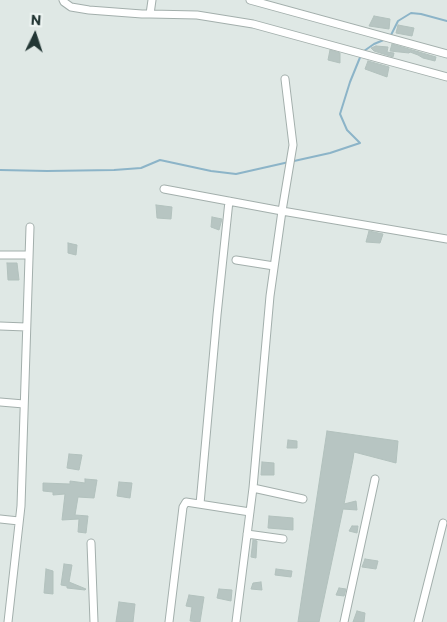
<!DOCTYPE html>
<html>
<head>
<meta charset="utf-8">
<style>
  body { margin:0 }
  #map { position:relative; width:447px; height:622px; overflow:hidden; background:#dfe8e5; font-family:Commissioner,sans-serif }
  canvas { display:block }
  .north { position:absolute; left:10px; top:10px; width:50px; height:50px; -webkit-text-stroke:4px #eef5f3; paint-order:stroke; rotate:4deg; font-size:14px; font-weight:700; line-height:20px; text-align:center; color:#223634 }
  .north::after { content:''; display:block; margin:auto; width:18px; height:22px; background:#223634; clip-path:polygon(50% 0,100% 100%,50% 72%,0 100%) }
</style>
</head>
<body>
<div id="map">
<canvas width="447" height="622"></canvas>
<div class="north">N</div>
</div>
<script>
const context = document.querySelector('canvas').getContext('2d');
context.lineJoin = 'round';
const toPath = rows => new Path2D(rows.map(r => 'M' + r).join(''));
function trace(path, color, width, dash) { context.strokeStyle = color; context.lineWidth = width; context.lineCap = dash ? 'butt' : 'round'; context.setLineDash(dash || []); context.stroke(path); }
function fill(path, color) { context.fillStyle = color; context.fill(path, 'evenodd'); }
const stream = toPath([
  [390,37,398,21,411,13,421,14,447,21],
  [364,51,374,44,386,39],
  [294,161,330,153,360,143,347,130,340,114,350,82,361,55],
  [0,170,47,171,114,170,141,168,160,160,211,171,236,174,289,162]
]);
const building = toPath([
  [374,16,390,19,389,29,369,26,374,16],
  [398,25,414,28,412,36,396,33,398,25],
  [392,44,436,57,435,61,423,58,418,55,410,52,409,53,390,51,392,44],
  [376,46,388,47,387,52,394,53,393,57,374,51,371,48,376,46],
  [330,50,340,53,340,63,328,60,330,50],
  [368,61,389,67,387,77,365,69,368,61],
  [156,205,172,207,171,219,157,218,156,205],
  [212,217,222,219,219,230,211,227,212,217],
  [369,231,383,234,380,243,366,242,369,231],
  [68,243,77,245,76,255,68,253,68,243],
  [7,263,17,263,19,280,8,280,7,263],
  [327,431,398,441,396,463,354,452,353,459,344,504,356,501,357,510,343,509,319,622,298,622,327,431],
  [288,440,297,441,297,448,287,448,288,440],
  [69,454,82,455,79,470,67,468,69,454],
  [262,462,274,463,274,475,261,475,262,462],
  [85,479,97,480,94,498,78,497,75,515,88,516,86,533,78,532,79,519,62,520,65,494,53,495,53,492,43,491,43,483,70,484,70,481,85,483,85,479],
  [119,482,132,483,130,498,117,496,119,482],
  [269,516,293,518,293,530,268,528,269,516],
  [352,526,358,526,357,533,349,531,352,526],
  [253,540,257,541,256,558,251,557,253,540],
  [365,559,378,561,376,569,362,567,365,559],
  [64,564,72,565,69,582,86,589,85,590,67,588,67,586,61,585,64,564],
  [46,569,53,571,53,594,44,593,46,569],
  [276,569,292,571,291,577,275,575,276,569],
  [261,582,262,590,251,589,253,583,261,582],
  [339,588,346,589,344,596,336,595,339,588],
  [219,589,232,590,231,601,217,598,219,589],
  [189,595,204,597,200,622,190,621,192,607,186,606,189,595],
  [119,602,135,604,133,622,116,622,119,602],
  [357,611,365,613,364,622,353,622,357,611]
]);
const street = toPath([
  [63,0,64,2,71,7,89,10,142,14,150,14],
  [152,0,150,14,197,15,253,24,447,77],
  [250,0,447,54],
  [164,189,282,211,447,239],
  [0,255,29,255],
  [236,260,274,266],
  [0,326,26,327],
  [0,402,24,404],
  [253,488,303,499],
  [200,504,217,315,229,201],
  [0,519,19,521],
  [247,534,283,539],
  [91,543,94,622],
  [8,622,21,506,30,227],
  [169,622,183,507,186,502,250,512],
  [236,622,253,488,270,296,282,211,293,145,285,79],
  [344,622,375,479],
  [418,622,443,523]
]);
trace(stream, '#8cb4c8', 2);
fill(building, '#b7c5c2');
trace(building, '#b2c1bd', 1);
trace(street, '#a3afac', 9);
trace(street, '#fff', 7);
</script>
</body>
</html>
